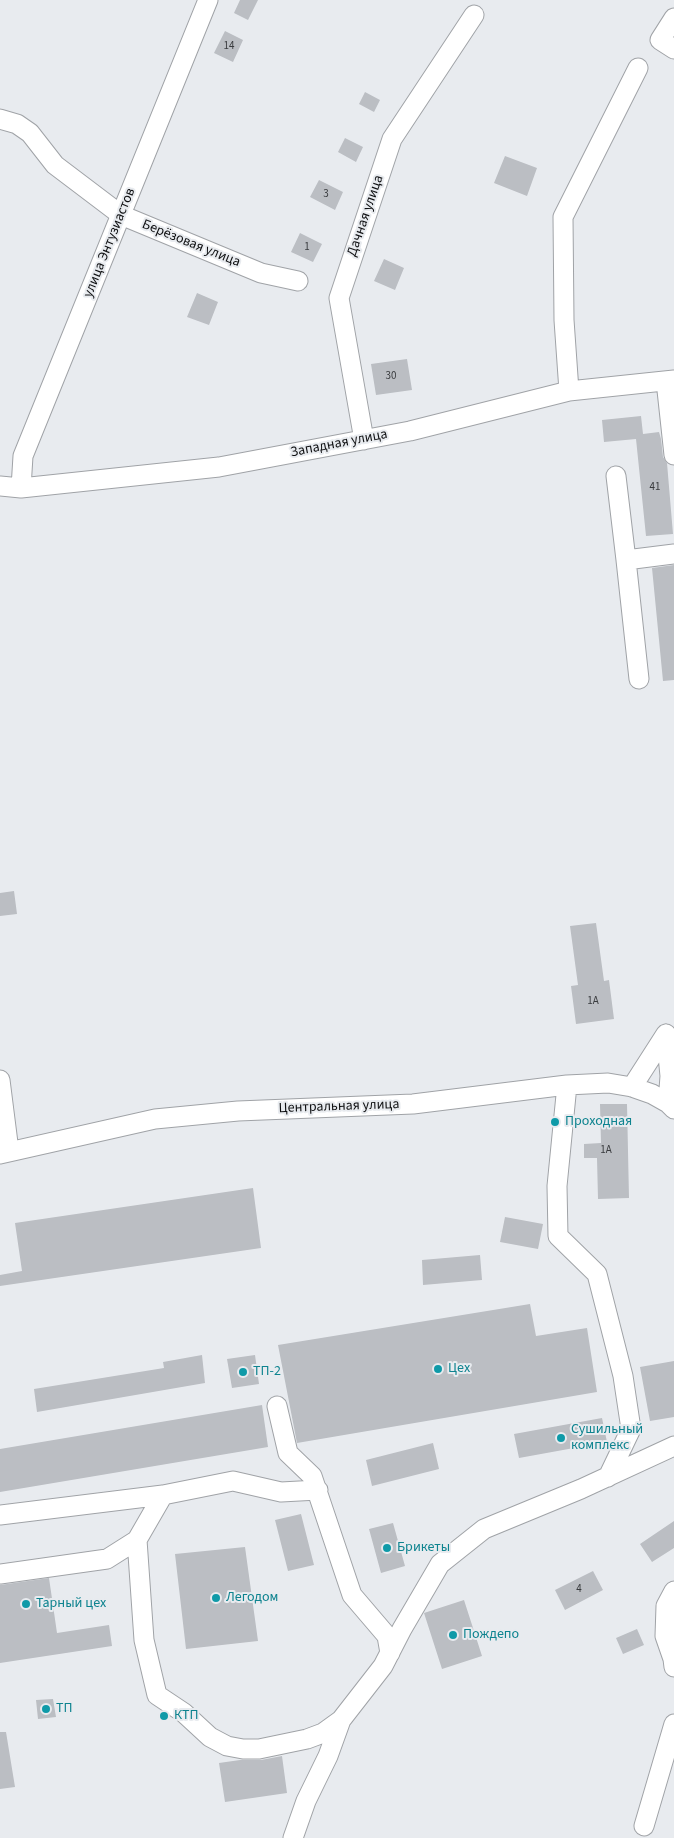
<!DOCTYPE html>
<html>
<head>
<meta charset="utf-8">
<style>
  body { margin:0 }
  canvas { display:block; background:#e8ebef }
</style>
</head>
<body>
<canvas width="674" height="1838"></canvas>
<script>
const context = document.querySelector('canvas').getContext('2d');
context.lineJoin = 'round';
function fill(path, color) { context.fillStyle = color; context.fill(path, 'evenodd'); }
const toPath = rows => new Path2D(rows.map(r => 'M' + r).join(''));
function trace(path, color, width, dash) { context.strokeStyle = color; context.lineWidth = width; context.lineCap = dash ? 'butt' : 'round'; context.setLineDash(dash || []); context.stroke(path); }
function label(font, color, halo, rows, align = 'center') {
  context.font = font + ' "Source Sans 3",sans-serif'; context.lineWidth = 4; context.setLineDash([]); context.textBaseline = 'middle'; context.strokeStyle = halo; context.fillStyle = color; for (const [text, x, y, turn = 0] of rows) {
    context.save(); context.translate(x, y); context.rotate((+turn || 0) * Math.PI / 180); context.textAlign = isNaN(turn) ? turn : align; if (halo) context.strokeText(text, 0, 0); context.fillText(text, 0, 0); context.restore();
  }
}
const building = toPath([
  [240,0,258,0,248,20,234,13],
  [225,31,243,40,233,62,214,53],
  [365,92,380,100,374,112,359,104],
  [345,138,363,147,356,162,338,152],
  [505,156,537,168,527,196,494,183],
  [319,180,343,192,335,210,310,197],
  [300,233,322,244,313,262,291,252],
  [384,259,404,268,395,290,374,281],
  [197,293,218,302,209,325,187,317],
  [407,359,412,390,376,395,371,364],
  [641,416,643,434,659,432,661,439,663,457,667,463,673,534,646,536,636,439,604,442,602,420],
  [674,565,674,680,663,681,652,568],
  [14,891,17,914,0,916,0,893],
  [596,923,604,981,609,980,614,1019,576,1024,571,986,578,985,570,926],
  [600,1104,627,1104,629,1198,598,1199,597,1158,584,1158,584,1144,601,1143],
  [253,1188,261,1248,0,1286,0,1275,22,1271,15,1223],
  [505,1217,543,1224,538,1249,500,1242],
  [480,1255,482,1280,423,1285,422,1260],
  [530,1304,536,1336,587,1328,597,1392,297,1443,278,1345],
  [202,1355,205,1383,37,1412,34,1389,164,1368,163,1362],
  [255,1355,259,1384,232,1388,227,1359],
  [674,1361,674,1417,650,1421,640,1367],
  [262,1405,268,1447,0,1492,0,1449],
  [602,1418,607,1442,519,1458,514,1434],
  [433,1443,439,1469,372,1486,366,1460],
  [301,1514,314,1565,288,1571,275,1520],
  [674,1521,674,1548,652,1562,640,1544],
  [393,1523,405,1566,381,1573,369,1529],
  [245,1547,258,1641,186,1649,175,1554],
  [593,1571,603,1590,565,1610,555,1590],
  [49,1578,57,1633,109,1625,112,1646,0,1663,0,1585],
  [464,1600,482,1656,442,1669,424,1613],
  [637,1629,644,1645,623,1654,616,1638],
  [53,1699,56,1717,38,1719,36,1700],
  [0,1732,6,1732,15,1787,0,1789],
  [282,1756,287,1793,225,1802,219,1763,240,1760,261,1760]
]);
const minor = toPath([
  [674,18,660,40,674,49],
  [0,119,17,124,30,133,55,165,121,215,261,273,298,281],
  [666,381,674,455],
  [569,391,564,320,563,217,638,68],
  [364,440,339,298,392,139,474,15],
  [616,476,626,560],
  [0,486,21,488,219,467,410,431,569,391,674,380],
  [21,488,23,456,208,0],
  [639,679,626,560,674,554],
  [666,1034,670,1076,668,1103],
  [0,1080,9,1151],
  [567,1085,557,1186,558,1236,597,1274,623,1376,631,1429,608,1477],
  [632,1087,666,1034],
  [0,1154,155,1119,238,1111,413,1104,567,1085,608,1083,632,1087,652,1094,668,1103,674,1109],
  [277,1406,288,1453,312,1476,352,1595,387,1636,390,1653],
  [163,1495,137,1540,144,1640,157,1695,184,1713,210,1737,227,1746,243,1749,259,1749,307,1739,323,1733,341,1720,383,1666,402,1629,440,1564,484,1529,581,1489,674,1446],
  [0,1515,163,1495,233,1481,281,1492,318,1490],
  [0,1574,107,1559,137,1540],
  [674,1591,666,1606,665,1636,673,1659,674,1667],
  [644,1826,674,1724],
  [293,1838,306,1801,328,1756,341,1720]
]);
const markers = [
  [555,1122,5,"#0f9aa8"],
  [438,1369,5,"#0f9aa8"],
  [243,1372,5,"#0f9aa8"],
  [561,1438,5,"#0f9aa8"],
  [387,1548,5,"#0f9aa8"],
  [216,1598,5,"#0f9aa8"],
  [26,1604,5,"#0f9aa8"],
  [453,1635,5,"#0f9aa8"],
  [46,1709,5,"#0f9aa8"],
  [164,1716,5,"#0f9aa8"]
];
const numberNames = [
  ["14",229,47],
  ["3",326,195],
  ["1",307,248],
  ["30",391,377],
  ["41",655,488],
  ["1А",593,1002],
  ["1А",606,1151],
  ["4",579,1590]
];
const streetNames = [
  ["Дачная улица",366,216,-71],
  ["улица Энтузиастов",110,243,-68],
  ["Берёзовая улица",191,244,22],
  ["Западная улица",339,444,-11],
  ["Центральная улица",339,1107,-2]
];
const cultureNames = [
  ["Проходная",565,1122],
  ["Цех",448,1369],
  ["ТП-2",253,1372],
  ["Сушильный",571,1430],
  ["комплекс",571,1446],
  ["Брикеты",397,1548],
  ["Легодом",226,1598],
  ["Тарный цех",36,1604],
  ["Пождепо",463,1635],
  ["ТП",56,1709],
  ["КТП",174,1716]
];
fill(building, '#bbbec3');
trace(minor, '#a0a3a7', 21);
trace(minor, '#fff', 19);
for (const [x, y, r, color] of markers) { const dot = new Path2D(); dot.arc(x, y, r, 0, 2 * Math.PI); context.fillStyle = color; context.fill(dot); trace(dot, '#e8ebef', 2); }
label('11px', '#393b3e', null, numberNames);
label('14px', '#0e0f11', '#e8ebef', streetNames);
label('14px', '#0d838f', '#e8ebef', cultureNames, 'left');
</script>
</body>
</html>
